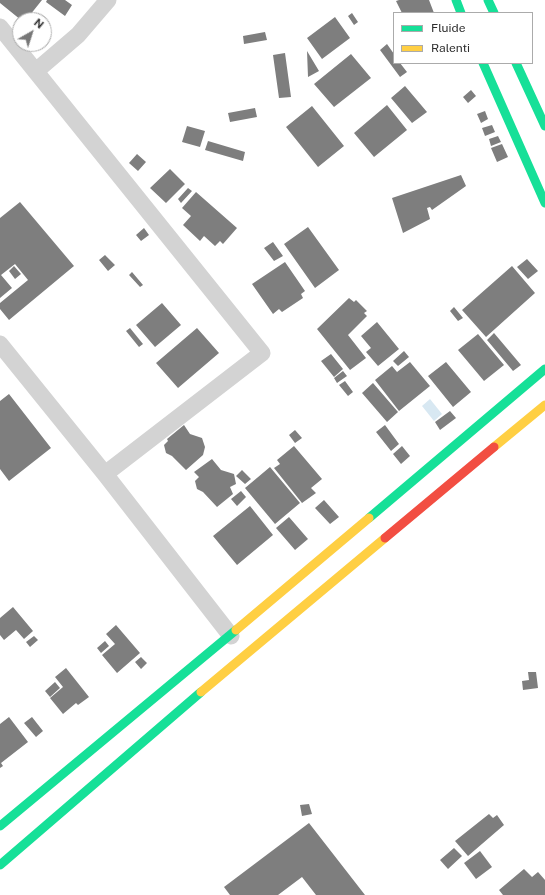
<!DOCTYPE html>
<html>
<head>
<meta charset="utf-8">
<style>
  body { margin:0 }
  #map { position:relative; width:545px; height:895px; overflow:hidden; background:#fff; font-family:"Public Sans",sans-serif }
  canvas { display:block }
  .legend { position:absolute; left:393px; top:12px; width:140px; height:52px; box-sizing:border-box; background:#fff; border:1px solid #ababab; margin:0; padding:5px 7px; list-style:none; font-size:12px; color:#2e2e2e }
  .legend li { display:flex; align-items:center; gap:8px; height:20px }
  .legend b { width:20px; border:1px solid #ababab }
  .north { position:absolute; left:12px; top:12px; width:40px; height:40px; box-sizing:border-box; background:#fff; border:1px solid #ababab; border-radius:50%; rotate:39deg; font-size:11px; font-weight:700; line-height:16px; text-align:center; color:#2e2e2e }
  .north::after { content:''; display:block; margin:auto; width:14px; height:18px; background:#777; clip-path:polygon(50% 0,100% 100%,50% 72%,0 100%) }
</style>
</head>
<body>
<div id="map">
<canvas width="545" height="895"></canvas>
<ul class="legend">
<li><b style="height:5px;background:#16e098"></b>Fluide</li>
<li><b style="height:5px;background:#ffcf43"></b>Ralenti</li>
</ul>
<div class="north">N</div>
</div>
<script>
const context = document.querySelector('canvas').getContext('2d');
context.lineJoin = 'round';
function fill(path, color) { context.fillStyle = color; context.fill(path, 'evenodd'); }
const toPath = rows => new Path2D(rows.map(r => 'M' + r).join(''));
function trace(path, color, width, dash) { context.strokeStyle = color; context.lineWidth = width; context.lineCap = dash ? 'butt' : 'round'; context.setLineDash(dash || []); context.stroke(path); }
const water = toPath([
  [430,399,442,414,434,421,422,406]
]);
const building = toPath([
  [0,0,42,0,26,20,21,20,0,3],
  [47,0,65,0,72,5,65,16,46,2],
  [399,0,429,0,434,13,402,13,396,1],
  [352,13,358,22,354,25,348,16],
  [335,17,350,38,322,59,307,38],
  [265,32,267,40,244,44,243,36],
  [387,44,394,54,394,63,400,63,407,72,400,77,380,50],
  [307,51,319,71,308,77],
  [285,53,291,97,279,98,273,55],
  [351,54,371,78,334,107,314,84],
  [405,86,427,112,412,123,391,98],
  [471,90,476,96,468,103,463,97],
  [387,105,407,130,374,157,354,133],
  [312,106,344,146,318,167,286,127],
  [255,108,257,117,230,122,228,113],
  [485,111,488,119,481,123,477,114],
  [492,125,495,132,485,136,482,128],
  [187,126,205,131,200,147,182,142],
  [498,136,501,142,491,146,489,139],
  [208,141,245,152,243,161,205,150],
  [502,144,508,157,497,162,491,148],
  [137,154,146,162,138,171,129,163],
  [170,169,185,184,166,203,150,188],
  [461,175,466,186,432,210,430,207,427,208,430,219,403,233,392,198],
  [188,188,192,191,181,203,178,199],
  [196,192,237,228,223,244,220,241,215,246,204,236,200,241,183,225,191,216,182,208],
  [20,202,74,266,9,320,0,309,0,303,28,280,15,264,1,275,12,288,0,298,0,218],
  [308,227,339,270,315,288,284,244],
  [144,228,149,235,141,241,136,235],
  [273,242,283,256,274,261,264,248],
  [105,255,115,265,108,271,99,260],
  [527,259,538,271,528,279,517,267],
  [285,262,305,291,301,294,303,298,282,312,279,309,273,314,252,284],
  [14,266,21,274,15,279,9,271],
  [512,266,535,293,486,337,462,310],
  [132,272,143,285,140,287,129,275],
  [349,298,354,302,356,300,367,311,364,313,367,316,348,335,366,358,350,370,317,329],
  [162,303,181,325,155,347,136,325],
  [454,307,463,318,458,321,450,311],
  [377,322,399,349,378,366,366,352,371,348,361,336],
  [130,328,143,344,139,347,126,331],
  [197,328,219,353,178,388,156,363],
  [494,333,521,365,513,371,487,340],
  [478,334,504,365,484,381,458,350],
  [404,351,409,357,398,366,393,361],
  [331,354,343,369,334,377,321,361],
  [410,362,430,386,399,411,375,380,392,366,397,372],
  [446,362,471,392,453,407,428,376],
  [343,371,347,376,337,383,334,378],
  [345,381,353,392,348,396,339,385],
  [373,383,398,412,387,422,362,393],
  [9,394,51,448,9,481,0,469,0,401],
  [450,411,456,418,440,430,435,422],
  [184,425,190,434,202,438,205,447,203,455,186,470,172,456,166,453,164,445,168,441,167,439],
  [385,425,399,444,391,451,376,432],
  [295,430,302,438,295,443,289,435],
  [294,446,322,479,311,488,316,493,302,503,274,468,280,464,277,460],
  [402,446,410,456,401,464,393,454],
  [212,459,221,470,234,474,236,484,230,487,233,494,217,507,203,492,197,489,195,481,199,477,194,472],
  [270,467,300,503,275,524,245,488],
  [242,470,251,479,245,484,236,476],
  [241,491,246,497,237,506,231,499],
  [324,500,339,517,330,524,315,508],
  [250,506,273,535,237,565,213,536],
  [289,517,308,539,295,550,276,528],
  [13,607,33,631,24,639,16,630,4,640,0,635,0,618],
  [116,625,140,653,117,673,102,655,115,644,106,634],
  [34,636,38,640,30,647,26,642],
  [105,641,109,646,101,653,97,648],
  [141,657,147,663,141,669,135,662],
  [66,668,89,697,78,705,76,703,63,714,50,698,63,687,55,677],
  [528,672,536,672,538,688,523,690,522,681,529,680],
  [55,682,60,688,50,697,45,691],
  [9,717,28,742,1,763,3,766,0,768,0,724],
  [32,717,43,731,36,737,24,723],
  [309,804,312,814,302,816,300,805],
  [489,814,493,818,497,815,504,825,468,856,455,841],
  [309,823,365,895,316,895,302,877,278,895,230,895,224,887],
  [454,848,462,856,448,869,440,860],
  [480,851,492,867,476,879,464,863],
  [524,869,532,877,538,872,545,880,545,895,503,895,499,890]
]);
const street = toPath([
  [0,27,262,353,105,474],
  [36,71,78,35,108,0],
  [0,344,105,474,231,636]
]);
const fast = toPath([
  [456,0,461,13],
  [488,0,494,13],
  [483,63,545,203],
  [516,63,545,126],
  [369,518,545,369],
  [0,826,236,630],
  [0,865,201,692]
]);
const slow = toPath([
  [494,447,545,405],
  [236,630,369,518],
  [201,692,385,538]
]);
const jam = toPath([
  [385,538,494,447]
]);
fill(water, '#d8e8f2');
fill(building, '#7e7e7e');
trace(street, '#d3d3d3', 17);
trace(fast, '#16e098', 9);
trace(slow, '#ffcf43', 9);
trace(jam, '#f24e42', 9);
</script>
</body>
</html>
